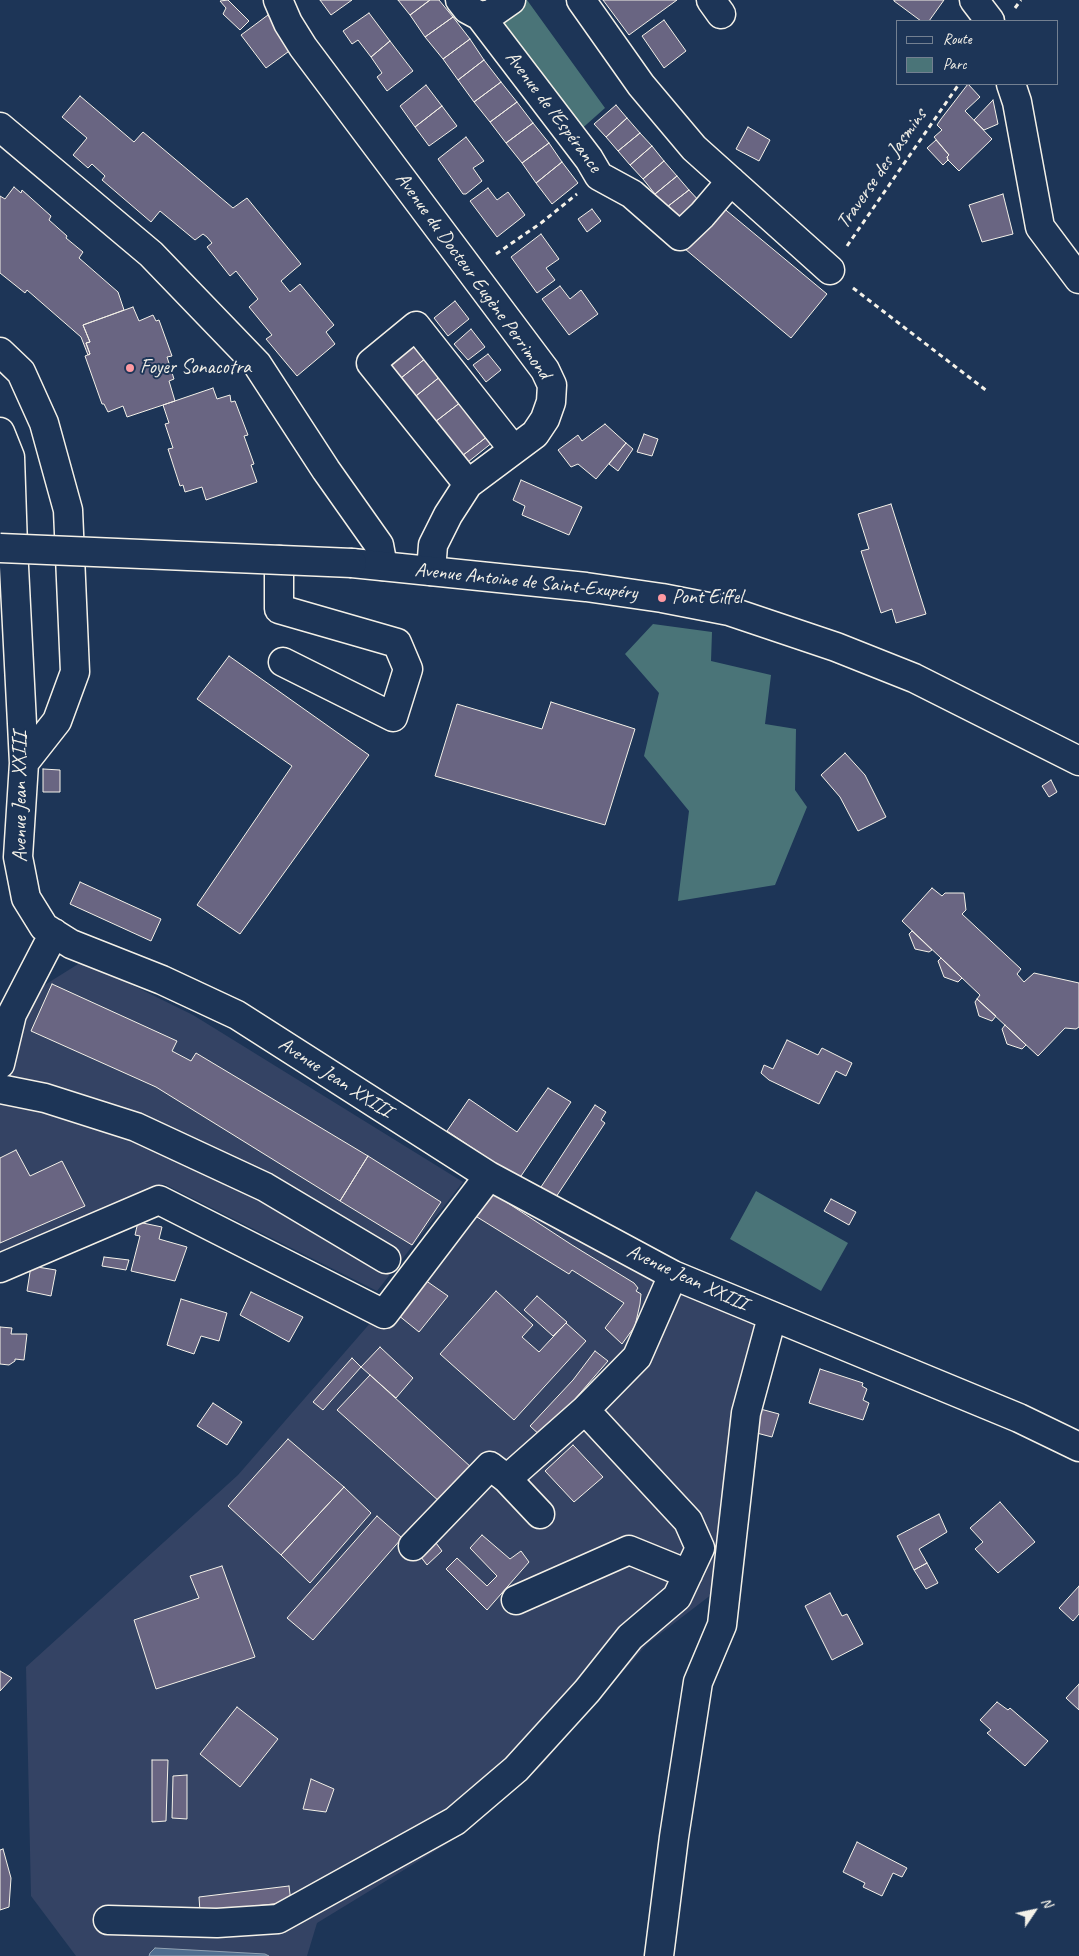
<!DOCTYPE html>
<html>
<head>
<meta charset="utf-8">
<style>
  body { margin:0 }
  #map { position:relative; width:1079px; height:1956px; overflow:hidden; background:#1d3557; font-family:Caveat,sans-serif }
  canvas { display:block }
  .legend { position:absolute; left:896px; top:20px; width:162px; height:65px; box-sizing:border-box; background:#1d3557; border:1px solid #738091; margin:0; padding:6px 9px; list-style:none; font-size:15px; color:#f4f1e8 }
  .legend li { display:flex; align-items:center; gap:10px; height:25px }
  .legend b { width:25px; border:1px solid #738091 }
  .north { position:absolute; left:1009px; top:1886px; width:50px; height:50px; -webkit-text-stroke:4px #1d3557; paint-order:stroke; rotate:56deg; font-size:14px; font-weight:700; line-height:20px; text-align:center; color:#f4f1e8 }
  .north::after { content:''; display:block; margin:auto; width:18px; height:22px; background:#f4f1e8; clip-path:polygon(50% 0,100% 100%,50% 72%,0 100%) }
</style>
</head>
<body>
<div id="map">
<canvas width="1079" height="1956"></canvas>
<ul class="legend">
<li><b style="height:6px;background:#1d3557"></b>Route</li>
<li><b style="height:14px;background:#4a7478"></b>Parc</li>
</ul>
<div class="north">N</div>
</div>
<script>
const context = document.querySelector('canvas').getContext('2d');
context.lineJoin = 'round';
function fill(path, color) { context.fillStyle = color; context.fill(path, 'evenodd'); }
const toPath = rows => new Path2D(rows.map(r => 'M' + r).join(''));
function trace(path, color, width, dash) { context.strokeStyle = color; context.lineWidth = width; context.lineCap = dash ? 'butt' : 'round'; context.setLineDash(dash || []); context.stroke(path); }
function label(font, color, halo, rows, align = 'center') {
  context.font = font + ' Caveat,sans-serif'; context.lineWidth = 4; context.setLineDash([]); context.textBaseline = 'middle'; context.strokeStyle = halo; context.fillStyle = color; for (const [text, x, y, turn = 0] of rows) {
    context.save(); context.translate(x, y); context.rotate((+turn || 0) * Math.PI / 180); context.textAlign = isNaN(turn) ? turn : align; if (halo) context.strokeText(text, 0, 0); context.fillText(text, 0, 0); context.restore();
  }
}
const built = toPath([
  [83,961,193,1015,463,1182,377,1291,164,1184,0,1252,0,1013],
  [492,1183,760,1326,720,1588,647,1644,540,1767,466,1832,317,1923,307,1956,76,1956,31,1896,26,1667,238,1475]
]);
const green = toPath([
  [519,0,527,0,605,108,578,132,495,20],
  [653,624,712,632,711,661,771,675,765,724,796,729,795,790,807,807,775,885,678,901,689,811,644,756,659,693,625,654],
  [756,1191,848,1243,821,1291,730,1239]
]);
const water = toPath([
  [155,1948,265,1954,269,1956,149,1956,150,1953,155,1948]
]);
const building = toPath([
  [228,0,249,21,240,30,223,14,226,8,220,1,228,0],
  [320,0,352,0,331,15,320,0],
  [398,0,430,0,410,15,398,0],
  [430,0,439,0,453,17,425,37,410,15,430,0],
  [603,0,677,0,629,35,603,0],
  [894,0,944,0,929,21,921,21,894,1,894,0],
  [369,13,390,41,371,57,358,40,352,44,343,31,369,13],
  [268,15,292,49,266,68,241,35,268,15],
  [453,17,470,39,443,59,425,37,453,17],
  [664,20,686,51,664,68,642,36,664,20],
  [470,39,484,60,458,80,443,59,470,39],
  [390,41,413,71,387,91,377,77,382,73,371,57,390,41],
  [484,60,501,82,474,102,458,80,484,60],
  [501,82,517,102,490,122,474,102,501,82],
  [968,84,980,97,965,111,992,139,959,171,948,160,947,157,949,155,934,137,942,130,937,125,941,119,968,84],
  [426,85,442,106,415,127,400,106,426,85],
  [80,96,134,142,143,132,233,208,247,198,301,264,281,281,290,292,300,284,334,325,326,332,335,344,297,376,266,339,272,335,249,307,258,299,236,271,230,276,207,247,212,243,207,237,203,234,195,240,160,211,151,222,102,180,105,176,92,164,88,168,73,155,87,138,62,117,80,96],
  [993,100,998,124,984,130,974,120,993,100],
  [517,102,533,123,506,143,490,122,517,102],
  [616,105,627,118,606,137,594,124,616,105],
  [442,106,457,126,429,146,415,127,442,106],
  [627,118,640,133,618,151,606,137,627,118],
  [533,123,549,143,522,163,506,143,533,123],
  [748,127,770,140,759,161,736,149,748,127],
  [640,133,652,146,630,165,618,151,640,133],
  [466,137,484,161,473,168,482,181,466,194,463,194,438,159,466,137],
  [936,140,949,155,947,157,948,160,943,165,927,148,936,140],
  [549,143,562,162,536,183,522,163,549,143],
  [652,146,664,161,643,179,630,165,652,146],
  [664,161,677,176,655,194,643,179,664,161],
  [562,162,578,183,552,204,536,183,562,162],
  [677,176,689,190,667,207,655,194,677,176],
  [14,187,21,193,22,190,51,216,49,220,67,236,66,238,83,252,79,258,118,292,124,310,83,325,90,342,86,343,90,354,88,355,81,337,27,290,25,293,0,273,0,196,5,199,14,187],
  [488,188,497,200,508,192,525,215,497,237,470,201,488,188],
  [689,190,701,203,681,223,667,207,689,190],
  [1003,194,1013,234,982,242,969,205,1003,194],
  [721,206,827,294,791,338,685,249,721,206],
  [592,209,601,221,587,232,578,219,592,209],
  [541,234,559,259,546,268,555,280,537,293,511,257,541,234],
  [560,286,570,299,581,290,598,314,569,335,542,299,560,286],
  [455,301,469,319,448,336,434,318,455,301],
  [133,307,139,321,153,315,156,321,159,320,172,356,167,357,174,379,169,381,175,401,127,417,123,406,108,412,104,404,102,404,85,356,90,354,86,343,90,342,83,325,133,307],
  [471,329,485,347,468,360,454,344,471,329],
  [413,341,426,358,396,382,382,365,413,341],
  [488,354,501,370,486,382,473,365,488,354],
  [426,358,441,376,411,400,396,382,426,358],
  [441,376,461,402,431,425,411,400,441,376],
  [213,388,217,399,230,395,231,402,235,401,248,435,244,436,254,464,251,465,257,482,206,500,202,487,185,492,183,485,180,486,168,449,173,448,165,424,169,423,163,405,213,388],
  [461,402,488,436,458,459,431,425,461,402],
  [605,424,626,443,596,479,578,464,571,467,558,450,578,435,582,441,605,424],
  [644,434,658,439,652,456,637,452,644,434],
  [488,436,493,442,463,466,458,459,488,436],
  [626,443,633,449,618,471,609,464,626,443],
  [521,480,582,507,569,535,522,515,525,506,513,500,521,480],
  [891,504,926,614,896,623,892,609,881,613,861,551,869,549,858,514,891,504],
  [229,656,369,755,240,934,197,905,292,766,197,699,229,656],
  [551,702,635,729,605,825,435,776,457,704,542,729,551,702],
  [845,753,865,775,886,817,858,831,840,797,821,775,845,753],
  [43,769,60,770,60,792,43,792,43,769],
  [1051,780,1057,792,1049,797,1042,786,1051,780],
  [80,882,161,919,151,941,70,904,80,882],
  [932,888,942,896,945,893,964,893,966,910,962,914,1021,969,1017,974,1024,982,1034,973,1079,983,1079,1027,1076,1029,1065,1028,1038,1056,977,999,980,995,902,921,932,888],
  [912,931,932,950,929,952,915,949,909,934,912,931],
  [941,958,962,978,958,982,944,977,938,961,941,958],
  [52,984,177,1041,172,1051,191,1061,196,1053,368,1156,340,1201,156,1087,31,1031,52,984],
  [977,999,996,1016,992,1021,979,1016,975,1002,977,999],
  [1005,1025,1026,1045,1022,1049,1007,1044,1002,1029,1005,1025],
  [787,1040,818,1055,822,1048,852,1063,846,1076,836,1071,819,1104,769,1080,761,1073,764,1065,773,1069,787,1040],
  [548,1088,571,1102,519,1179,447,1131,469,1099,517,1132,548,1088],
  [595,1105,606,1112,601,1120,605,1123,556,1197,541,1187,595,1105],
  [16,1150,30,1176,62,1161,85,1206,0,1243,0,1158,16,1150],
  [368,1156,441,1202,412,1245,340,1201,368,1156],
  [488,1190,572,1245,634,1283,638,1288,636,1291,641,1294,640,1304,635,1326,622,1344,605,1328,624,1303,572,1270,569,1274,469,1212,488,1190],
  [831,1199,856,1212,849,1225,824,1211,831,1199],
  [138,1222,162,1227,159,1239,187,1247,175,1281,131,1271,140,1236,135,1235,138,1222],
  [104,1257,129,1260,126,1270,102,1266,104,1257],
  [31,1266,56,1270,51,1296,27,1291,31,1266],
  [425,1280,448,1296,419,1332,398,1315,425,1280],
  [496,1291,533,1325,522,1337,539,1352,566,1323,586,1341,514,1420,440,1354,496,1291],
  [251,1292,303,1317,289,1342,240,1315,251,1292],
  [537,1296,567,1322,553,1336,524,1310,537,1296],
  [181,1299,227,1313,219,1341,201,1336,194,1354,167,1345,181,1299],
  [0,1327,12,1328,11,1334,27,1334,24,1360,15,1359,15,1361,9,1365,0,1364,0,1327],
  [380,1347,413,1378,396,1398,361,1367,380,1347],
  [595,1351,608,1361,542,1437,530,1426,573,1380,595,1351],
  [352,1358,361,1367,323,1410,313,1402,352,1358],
  [820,1369,863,1383,862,1386,867,1389,863,1400,869,1403,863,1420,809,1403,820,1369],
  [370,1375,472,1468,440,1502,337,1410,370,1375],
  [213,1403,242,1422,227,1445,197,1426,213,1403],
  [753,1407,779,1414,772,1437,749,1431,753,1407],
  [288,1439,344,1487,281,1555,228,1506,288,1439],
  [573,1445,603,1477,574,1502,545,1471,573,1445],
  [344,1487,371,1513,310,1583,281,1555,344,1487],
  [1000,1502,1035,1542,998,1573,975,1549,983,1542,970,1528,1000,1502],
  [939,1514,947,1532,919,1549,927,1563,914,1570,897,1536,939,1514],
  [377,1516,402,1538,313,1640,287,1618,377,1516],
  [482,1535,510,1559,521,1551,529,1562,487,1610,446,1569,457,1558,487,1586,497,1576,470,1548,482,1535],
  [436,1543,442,1551,427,1565,421,1557,436,1543],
  [927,1563,938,1583,926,1589,914,1570,927,1563],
  [222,1566,255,1657,156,1689,134,1620,199,1598,190,1576,222,1566],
  [1079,1586,1079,1614,1073,1621,1059,1608,1079,1586],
  [830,1593,842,1616,847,1614,863,1644,832,1660,805,1606,830,1593],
  [0,1671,12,1678,0,1691,0,1671],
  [1079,1684,1079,1710,1066,1698,1079,1684],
  [997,1702,1008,1710,1010,1708,1048,1741,1025,1766,987,1733,991,1730,980,1720,997,1702],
  [237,1707,278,1739,240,1787,200,1754,237,1707],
  [152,1760,168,1760,166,1821,152,1822,152,1760],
  [187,1775,187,1819,172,1818,173,1776,187,1775],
  [311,1779,334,1789,326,1812,303,1809,311,1779],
  [857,1842,907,1868,902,1877,893,1873,882,1896,863,1887,865,1883,843,1872,857,1842],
  [3,1849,11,1878,9,1907,0,1910,0,1850,3,1849],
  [289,1886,291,1902,200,1912,199,1897,289,1886]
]);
const path = toPath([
  [1015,8,1021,0],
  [847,246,959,84],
  [496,254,541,223,577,194],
  [853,288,987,391]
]);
const minor = toPath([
  [278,0,288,23,303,47,545,370,552,385,551,402,545,419,535,434,468,484,448,515,433,545,431,571],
  [460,0,467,9,480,16,491,14,511,0],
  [581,0,641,85,694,148,830,270],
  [711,0,721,14],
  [974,0,990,21],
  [480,16,589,159,599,176,632,194,680,236,702,215,731,181],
  [1011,84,1017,102,1040,227,1079,279],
  [0,127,151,254,257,364,326,470,379,545,383,566],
  [0,352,21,372,44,423,68,510,75,672,57,721,24,763],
  [0,432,10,457,13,547,24,763,18,857,26,898,44,927,71,944,162,980,237,1015,489,1176,673,1275,1019,1418,1079,1447],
  [468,484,371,363,416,326,513,449],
  [279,560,279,609,397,643,408,669,393,717,283,662],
  [0,1064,12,1014,54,933],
  [0,1089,45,1098,136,1127,265,1187,386,1259],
  [0,1268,159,1200,384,1314,489,1176],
  [507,1479,540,1514],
  [413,1546,490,1466,507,1479,585,1410],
  [516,1600,629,1550,688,1574],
  [108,1920,217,1923,278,1919,455,1821,516,1769,587,1691,630,1637,677,1597,700,1548,688,1521,585,1410,637,1357,673,1275],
  [659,1956,674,1837,698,1682,722,1625,746,1413,772,1317]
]);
const major = toPath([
  [352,563,586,587,662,598,729,611,836,647,914,678,1079,761]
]);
const majorBridge = toPath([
  [0,548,352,563]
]);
const markers = [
  [130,368,5,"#ff9aa2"],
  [662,598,5,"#ff9aa2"]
];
const streetNames = [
  ["Avenue de l'Espérance",553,112,53],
  ["Traverse des Jasmins",882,169,-55],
  ["Avenue du Docteur Eugène Perrimond",473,276,54],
  ["Avenue Antoine de Saint-Exupéry",526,582,6],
  ["Avenue Jean XXIII",21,797,-90],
  ["Avenue Jean XXIII",335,1078,33],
  ["Avenue Jean XXIII",687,1278,25]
];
const poiNames = [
  ["Foyer Sonacotra",140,368],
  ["Pont Eiffel",672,598]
];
fill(built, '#344364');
fill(green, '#4a7478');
fill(water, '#4f6d8f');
trace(water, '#91a2b3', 1);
fill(building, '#696582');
trace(building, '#f4f1e8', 1);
trace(minor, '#f4f1e8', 31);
trace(major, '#f4f1e8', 31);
trace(path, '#f4f1e8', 3, [5, 4]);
trace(minor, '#1d3557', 28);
trace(major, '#1d3557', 28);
trace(majorBridge, '#f4f1e8', 31, []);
trace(majorBridge, '#1d3557', 28);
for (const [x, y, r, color] of markers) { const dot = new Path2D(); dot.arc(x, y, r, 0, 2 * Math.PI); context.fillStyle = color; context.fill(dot); trace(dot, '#1d3557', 2); }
label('20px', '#f4f1e8', '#1d3557', streetNames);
label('20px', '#f4f1e8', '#1d3557', poiNames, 'left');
</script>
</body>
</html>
